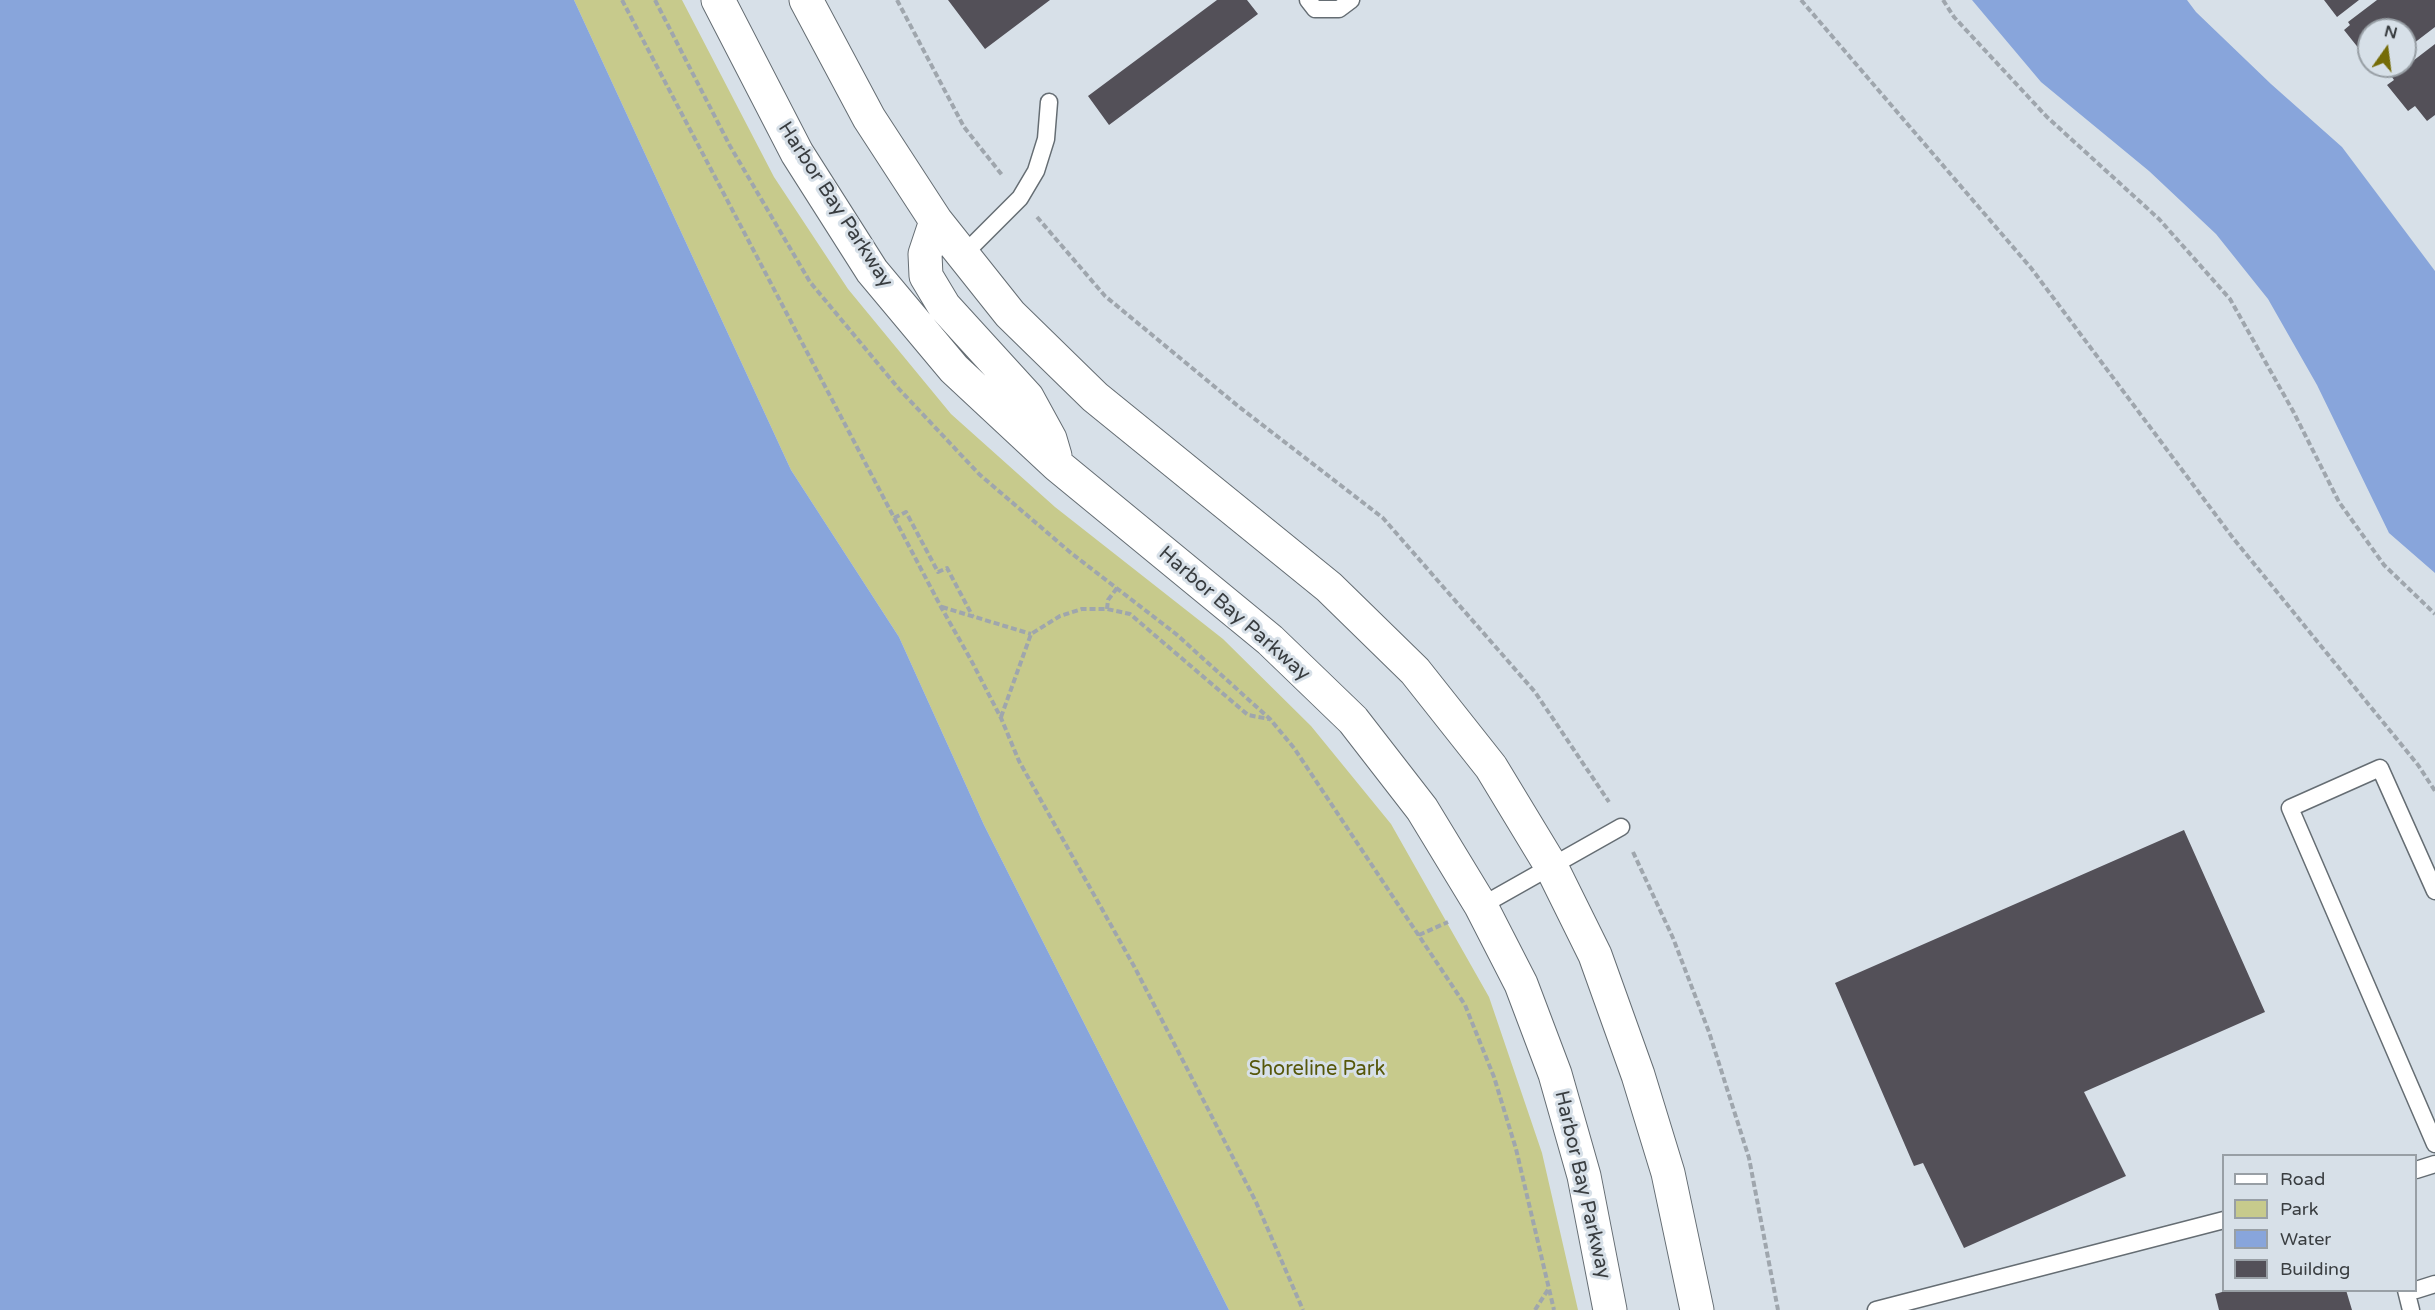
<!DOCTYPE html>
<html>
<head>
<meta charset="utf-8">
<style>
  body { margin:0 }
  #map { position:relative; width:2435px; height:1310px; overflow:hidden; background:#d7e0e8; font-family:"Varela Round",sans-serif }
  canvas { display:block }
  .legend { position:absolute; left:2222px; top:1154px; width:195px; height:138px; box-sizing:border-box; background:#d7e0e8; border:2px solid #989fa5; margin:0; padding:8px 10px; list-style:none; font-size:18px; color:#393d40 }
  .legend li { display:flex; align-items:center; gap:12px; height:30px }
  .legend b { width:30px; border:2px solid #989fa5 }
  .north { position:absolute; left:2357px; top:18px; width:60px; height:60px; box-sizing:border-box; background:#d7e0e8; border:2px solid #989fa5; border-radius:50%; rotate:14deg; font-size:16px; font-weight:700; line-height:24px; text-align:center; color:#393d40 }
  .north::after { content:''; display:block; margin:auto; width:21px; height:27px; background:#756c07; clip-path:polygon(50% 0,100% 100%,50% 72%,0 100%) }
</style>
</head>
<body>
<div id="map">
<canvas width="2435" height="1310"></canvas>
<ul class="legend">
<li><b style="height:8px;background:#fff"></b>Road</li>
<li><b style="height:16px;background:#c7ca8c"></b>Park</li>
<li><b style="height:16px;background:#88a5db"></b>Water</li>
<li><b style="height:16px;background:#535058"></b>Building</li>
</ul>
<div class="north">N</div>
</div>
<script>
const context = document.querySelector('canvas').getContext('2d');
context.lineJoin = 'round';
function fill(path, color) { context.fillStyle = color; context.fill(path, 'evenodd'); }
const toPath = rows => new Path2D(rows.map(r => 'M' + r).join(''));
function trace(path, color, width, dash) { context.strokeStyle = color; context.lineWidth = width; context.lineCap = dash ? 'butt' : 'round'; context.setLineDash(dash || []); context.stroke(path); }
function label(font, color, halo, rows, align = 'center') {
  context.font = font + ' "Varela Round",sans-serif'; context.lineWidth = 6; context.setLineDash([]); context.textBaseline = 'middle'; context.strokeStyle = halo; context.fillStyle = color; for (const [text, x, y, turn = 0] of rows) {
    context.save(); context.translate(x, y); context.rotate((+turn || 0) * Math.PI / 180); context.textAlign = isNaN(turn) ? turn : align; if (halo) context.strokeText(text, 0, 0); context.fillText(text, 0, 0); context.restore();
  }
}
const green = toPath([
  [574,0,682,0,774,177,848,289,951,414,1055,507,1223,639,1311,726,1391,824,1489,997,1542,1153,1578,1310,1229,1310,984,825,899,637,791,470]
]);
const water = toPath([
  [0,0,574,0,791,470,899,637,984,825,1229,1310,0,1310],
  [1972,0,2187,0,2196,12,2271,84,2342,147,2435,271,2435,573,2389,533,2317,385,2268,299,2216,234,2149,171,2041,82]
]);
const building = toPath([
  [948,0,1050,0,985,49],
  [1217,0,1247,0,1258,14,1109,125,1088,96],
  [2324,0,2359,0,2337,17],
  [2377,0,2435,0,2435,27,2405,50,2405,30,2369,30,2369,51,2364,55,2344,30,2350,25,2348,22],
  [2435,44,2435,115,2427,121,2415,106,2408,111,2387,85,2394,80,2392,77],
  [2184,830,2265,1012,2084,1092,2126,1176,1964,1248,1923,1163,1914,1166,1835,983],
  [2229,1290,2346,1290,2352,1310,2219,1310,2215,1294]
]);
const path = toPath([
  [622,0,941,607,971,660,1001,718,1019,761,1135,968,1256,1202,1303,1310],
  [655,0,730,146,810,282,899,389,979,474,1071,553,1176,634,1270,719,1294,748,1465,1005,1494,1077,1516,1149,1554,1310],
  [897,0,964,127,1002,175],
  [1801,0,2031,268,2233,538,2418,765,2435,791],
  [1943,0,1954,17,2047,117,2159,219,2230,299,2293,411,2339,502,2384,565,2435,614],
  [1037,217,1105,296,1238,406,1383,518,1535,692,1609,802],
  [894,518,906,512,938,572,947,568,973,617],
  [942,607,1031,634],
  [1107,609,1108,600,1117,588],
  [1001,717,1031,634,1060,616,1082,609,1107,609,1130,614,1248,715,1269,719],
  [1633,852,1673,938,1709,1032,1749,1158,1778,1310],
  [1419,935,1448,922],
  [1535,1310,1549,1288]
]);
const service = toPath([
  [1308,0,1315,9,1339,9,1351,0],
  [963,255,1020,198,1036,171,1046,139,1049,102],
  [2435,891,2380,768,2290,808,2435,1144],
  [1481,906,1621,827],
  [2416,1170,2435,1164],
  [2406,1290,2411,1310],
  [2416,1290,2435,1284],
  [1876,1310,2224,1220]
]);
const secondary = toPath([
  [718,0,797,153,872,271,954,369,1057,465,1270,640,1353,720,1422,809,1481,906,1521,984,1555,1074,1584,1176,1610,1310],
  [806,0,869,118,936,221,1010,314,1095,397,1329,587,1415,671,1491,767,1551,866,1595,955,1638,1075,1668,1173,1697,1310],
  [936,221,925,254,926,276,944,306,1027,397,1050,439,1055,456]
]);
const streetNames = [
  ["Harbor Bay Parkway",835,205,57],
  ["Harbor Bay Parkway",1234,614,41],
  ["Harbor Bay Parkway",1582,1185,77]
];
const parkNames = [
  ["Shoreline Park",1317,1070]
];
fill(green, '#c7ca8c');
fill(water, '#88a5db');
fill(building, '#535058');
trace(service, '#656d73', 19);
trace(secondary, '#656d73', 35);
trace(path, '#9fa6ad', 4, [6, 3]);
trace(service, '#fff', 16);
trace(secondary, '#fff', 33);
label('20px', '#393d40', '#d7e0e8', streetNames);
label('20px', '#56570a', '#d7e0e8', parkNames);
</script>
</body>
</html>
